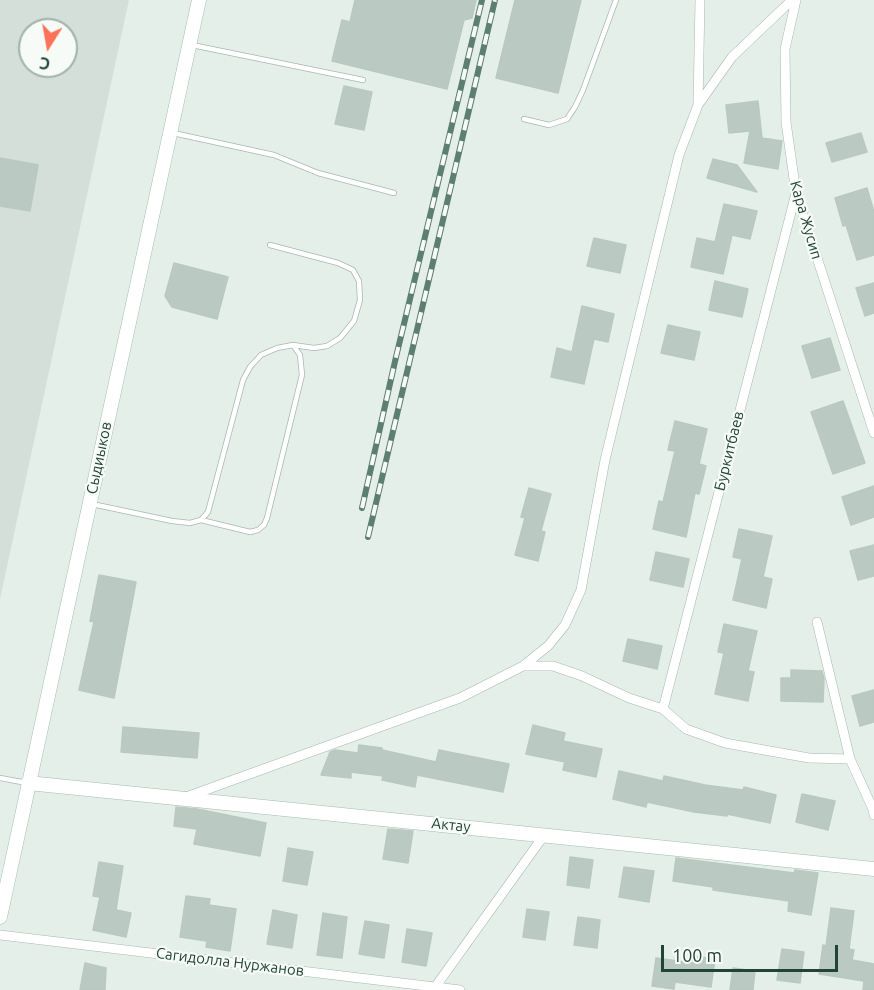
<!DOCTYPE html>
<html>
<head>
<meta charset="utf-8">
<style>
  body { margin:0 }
  #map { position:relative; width:874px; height:990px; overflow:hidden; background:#e5efea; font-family:Ubuntu,sans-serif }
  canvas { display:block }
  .north { position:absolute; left:18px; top:18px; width:60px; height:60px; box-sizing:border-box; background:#f6fbf8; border:2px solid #a1b1ab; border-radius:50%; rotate:191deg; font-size:16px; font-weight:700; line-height:24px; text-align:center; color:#224337 }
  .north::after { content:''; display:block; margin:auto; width:21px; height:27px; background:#fa7258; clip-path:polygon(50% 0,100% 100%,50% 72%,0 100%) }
  .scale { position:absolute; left:661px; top:945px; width:177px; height:27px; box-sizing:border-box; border:3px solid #224337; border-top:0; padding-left:8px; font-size:18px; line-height:21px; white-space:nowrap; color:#224337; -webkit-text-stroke:4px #f6fbf8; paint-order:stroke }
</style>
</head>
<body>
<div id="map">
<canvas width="874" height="990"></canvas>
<div class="north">С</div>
<div class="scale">100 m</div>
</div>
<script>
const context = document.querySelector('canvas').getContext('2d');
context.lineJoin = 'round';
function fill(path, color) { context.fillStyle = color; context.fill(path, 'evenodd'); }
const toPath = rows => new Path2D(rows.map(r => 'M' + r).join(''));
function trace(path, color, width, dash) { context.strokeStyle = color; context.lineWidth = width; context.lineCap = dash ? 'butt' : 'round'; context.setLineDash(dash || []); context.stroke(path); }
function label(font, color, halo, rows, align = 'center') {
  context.font = font + ' Ubuntu,sans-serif'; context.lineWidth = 4.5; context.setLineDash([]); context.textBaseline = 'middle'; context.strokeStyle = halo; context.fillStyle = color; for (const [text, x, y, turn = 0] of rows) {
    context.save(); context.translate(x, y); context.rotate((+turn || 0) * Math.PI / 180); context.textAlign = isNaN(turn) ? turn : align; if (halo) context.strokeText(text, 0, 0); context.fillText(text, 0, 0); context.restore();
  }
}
const built = toPath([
  [0,0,129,0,0,599],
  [30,30,66,30,66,66,30,66]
]);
const building = toPath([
  [355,0,476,0,472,18,464,20,447,89,332,61,342,20,350,22,355,0],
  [515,0,581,0,558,93,496,78,515,0],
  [344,86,372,92,364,130,335,124,344,86],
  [758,101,762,138,782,141,778,169,744,163,750,131,729,133,726,105,758,101],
  [861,133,867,152,832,162,826,143,861,133],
  [0,158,38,165,30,211,0,206,0,158],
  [713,159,737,165,757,192,707,178,713,159],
  [867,188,874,212,874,255,857,260,846,225,843,226,835,198,867,188],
  [724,204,757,211,750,239,732,235,723,274,691,267,697,238,715,242,724,204],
  [594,238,626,245,620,273,587,266,594,238],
  [174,263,228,277,217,319,172,307,165,296,174,263],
  [715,281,748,289,742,317,709,310,715,281],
  [874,283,874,313,865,316,856,288,874,283],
  [582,306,614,314,608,342,594,339,584,384,551,377,557,348,572,352,582,306],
  [668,325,700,332,694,360,661,353,668,325],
  [830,338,840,370,812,378,802,346,830,338],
  [843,401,865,463,833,474,811,412,843,401],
  [675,421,707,429,699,464,706,466,699,494,695,493,686,537,653,529,659,501,663,502,675,451,668,450,675,421],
  [874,486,874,517,851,525,842,497,874,486],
  [529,488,551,494,541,531,545,532,538,561,515,555,525,518,521,517,529,488],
  [739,529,772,536,763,577,772,579,766,608,733,600,742,559,733,557,739,529],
  [874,545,874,576,858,580,850,551,874,545],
  [656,552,689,559,683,587,650,580,656,552],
  [99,575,136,582,114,698,79,690,94,622,90,621,99,575],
  [724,624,757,631,748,671,754,672,748,701,715,694,724,653,718,652,724,624],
  [628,639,662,646,657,669,623,661,628,639],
  [791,670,822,671,824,679,823,702,781,701,781,678,791,678,791,670],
  [874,690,874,722,860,726,852,696,874,690],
  [533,725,565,733,563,741,602,749,596,777,563,770,565,762,526,754,533,725],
  [123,727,199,733,197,758,121,752,123,727],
  [359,745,382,748,382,750,436,762,439,750,509,764,503,792,417,775,415,787,382,780,383,776,351,772,351,778,321,775,330,752,335,750,358,753,359,745],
  [619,771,663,781,664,776,705,785,743,790,744,787,776,795,770,823,727,814,727,816,694,812,647,802,646,807,613,799,619,771],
  [802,794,835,801,828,830,796,822,802,794],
  [176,807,197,809,266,823,260,856,194,844,197,829,174,826,176,807],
  [388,829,413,831,408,863,383,859,388,829],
  [288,848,313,852,307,885,283,881,288,848],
  [570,857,593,860,589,888,567,885,570,857],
  [676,858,794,873,795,870,818,873,811,915,788,911,789,901,713,890,713,887,673,881,676,858],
  [99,862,123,866,116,910,131,913,126,937,93,930,100,897,93,896,99,862],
  [624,867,654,871,649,902,619,897,624,867],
  [186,896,210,899,209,905,236,909,230,951,206,947,207,941,180,937,186,896],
  [831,908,854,911,849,949,854,950,852,960,874,964,874,990,863,990,864,981,819,974,823,945,826,946,831,908],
  [527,909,549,912,545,940,523,937,527,909],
  [273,910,297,915,292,948,267,944,273,910],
  [323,913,347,917,342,958,317,955,323,913],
  [578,917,600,920,597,948,574,945,578,917],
  [365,921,389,925,384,958,359,954,365,921],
  [407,929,432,933,426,966,402,962,407,929],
  [782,949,804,952,800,983,777,980,782,949],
  [693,956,715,959,711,987,675,982,674,989,652,986,656,958,692,963,693,956],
  [85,963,106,968,105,990,80,990,85,963],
  [733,968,755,971,753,990,730,990,733,968]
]);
const lane = toPath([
  [192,45,363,80],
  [524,119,549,125,567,119,575,107,583,90,616,0],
  [173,133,274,155,318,173,394,193],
  [92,504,172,521,190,523,201,520,208,512,243,380,250,367,261,355,277,348,293,345,314,348,327,346,340,338,354,321,360,300,359,281,353,270,338,263,270,245],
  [201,520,250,532,258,530,264,525,267,518,302,375,300,355,293,345],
  [0,778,27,783]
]);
const street = toPath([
  [796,0,785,49,786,122,796,193,874,433],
  [698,105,700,0],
  [817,622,850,759,873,809,874,815],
  [523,666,548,646,565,625,581,590,605,460,679,155,698,105,732,57,792,0],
  [663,709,796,193],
  [186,797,460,698,523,666,553,666,582,676,629,698,663,709,686,729,725,743,809,758,850,759],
  [0,935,460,990],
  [433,990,545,834]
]);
const secondary = toPath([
  [28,783,874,869],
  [0,917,199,0]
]);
const rail = toPath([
  [362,508,396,357,482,0],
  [368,537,495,0]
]);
const streetNames = [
  ["Кара Жусип",806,220,74],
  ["Буркитбаев",729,451,-76],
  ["Сыдиыков",99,458,-78],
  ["Актау",451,825,6],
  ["Сагидолла Нуржанов",230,962,7]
];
fill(built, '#d3dfd8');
fill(building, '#bacac2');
trace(building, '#b7c9c0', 1.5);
trace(lane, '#a7b8b1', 6);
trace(street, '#a7b8b1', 10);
trace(secondary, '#a2bcb1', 15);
trace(lane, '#fff', 4.5);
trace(street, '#fff', 9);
trace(secondary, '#fff', 14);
trace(rail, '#5d7e72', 6);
trace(rail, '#f6fbf8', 4, [11]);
label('15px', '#224337', '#f6fbf8', streetNames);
</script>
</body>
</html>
